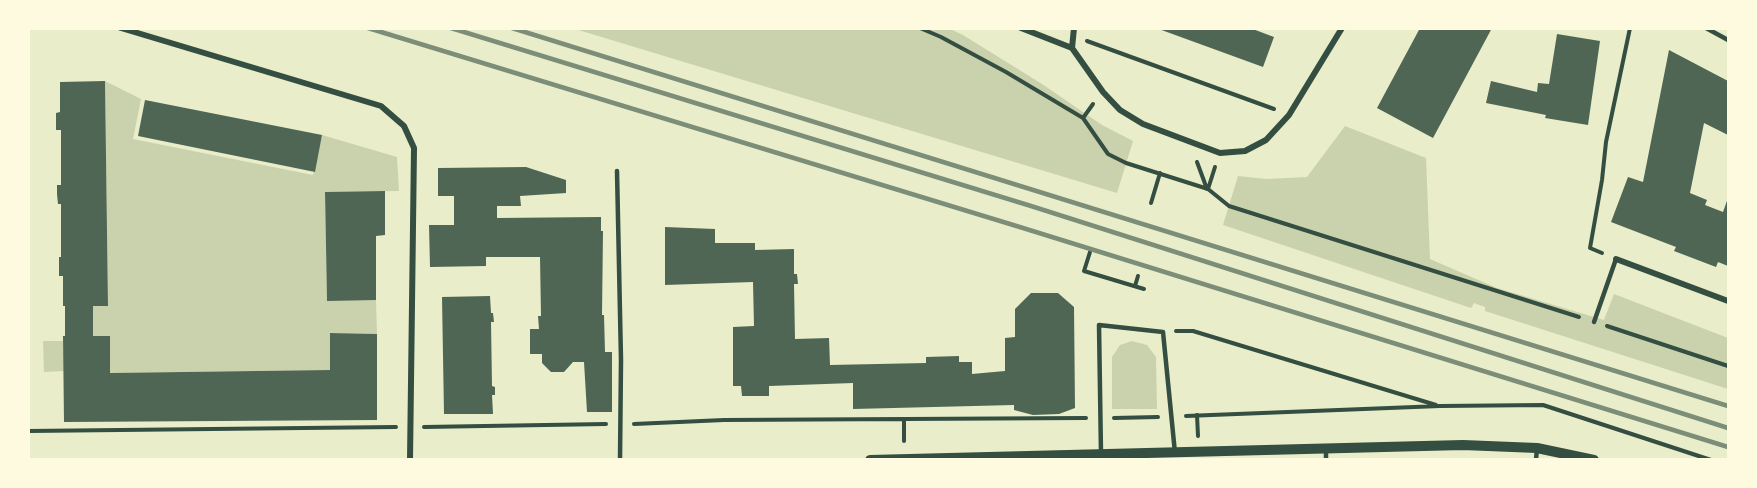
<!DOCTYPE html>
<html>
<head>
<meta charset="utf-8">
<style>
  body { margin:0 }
  #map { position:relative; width:1757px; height:488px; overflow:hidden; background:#e9edc9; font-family:"Noto Sans",sans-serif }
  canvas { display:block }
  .frame { position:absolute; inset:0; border:30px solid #fefae0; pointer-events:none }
</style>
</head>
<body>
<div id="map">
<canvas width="1757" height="488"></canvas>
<div class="frame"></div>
</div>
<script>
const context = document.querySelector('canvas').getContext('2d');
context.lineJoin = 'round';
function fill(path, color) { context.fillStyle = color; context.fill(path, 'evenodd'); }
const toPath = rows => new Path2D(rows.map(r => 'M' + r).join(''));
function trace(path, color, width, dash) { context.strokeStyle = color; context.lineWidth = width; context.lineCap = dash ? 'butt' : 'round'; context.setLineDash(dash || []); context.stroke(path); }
const green = toPath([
  [575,29,950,29,963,35,1042,84,1102,125,1133,141,1117,193],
  [105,81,141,99,133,139,313,175,322,135,397,157,399,191,325,192,327,300,376,300,377,334,330,333,330,370,110,373,110,336,93,336,93,306,108,305],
  [1345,126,1426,158,1430,259,1497,288,1604,320,1614,294,1728,338,1728,389,1485,311,1485,307,1474,303,1471,308,1223,225,1238,176,1266,179,1307,177],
  [43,341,63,341,64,371,44,372],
  [1132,341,1147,345,1156,357,1157,409,1112,409,1112,357,1120,345]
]);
const building = toPath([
  [1156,28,1250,28,1274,37,1263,67],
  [1420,28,1492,28,1433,138,1377,108],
  [1557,34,1600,41,1588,125,1545,118,1546,115,1486,103,1491,81,1537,92,1538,83,1549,84],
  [1669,50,1728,81,1728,135,1704,123,1690,193,1707,200,1705,205,1723,212,1728,198,1728,266,1718,262,1716,267,1674,251,1676,247,1611,222,1628,177,1643,182],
  [105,81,108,306,93,306,93,336,110,336,110,373,330,370,330,333,377,334,377,420,64,422,63,336,65,336,65,306,63,306,63,276,59,276,59,257,61,257,61,204,58,204,57,194,57,185,61,185,61,130,56,130,56,113,60,112,60,82],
  [145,100,322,135,315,172,138,136],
  [526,167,566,180,566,193,520,196,521,206,497,206,497,218,601,217,601,231,603,231,602,315,604,315,605,352,612,352,612,412,587,412,584,362,573,362,564,372,551,372,542,363,542,354,530,354,530,329,539,329,538,316,541,316,540,257,486,257,486,266,430,267,429,225,454,225,454,196,438,196,438,168],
  [385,191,385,235,376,236,376,300,327,301,325,192],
  [665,227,715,229,715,243,755,243,755,250,794,249,794,274,797,274,798,284,794,284,795,339,829,338,830,365,926,363,926,357,959,356,959,362,972,362,972,374,1005,371,1005,338,1015,337,1015,309,1031,293,1058,293,1074,307,1075,408,1059,414,1033,415,1014,410,1014,405,853,409,853,383,769,386,769,396,742,396,741,386,733,386,733,327,754,326,753,282,665,285],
  [490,296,491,313,493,313,494,322,491,322,492,386,495,387,495,395,492,395,493,414,444,414,442,297]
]);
const path = toPath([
  [920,28,941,37,1006,72,1083,118],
  [1087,41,1274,109],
  [1093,104,1083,118,1108,154,1126,163,1208,189,1229,206,1579,317],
  [1197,162,1207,189],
  [1208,189,1215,167],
  [1151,203,1160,173],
  [1090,252,1084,271,1144,289],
  [1602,253,1590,248,1602,180,1606,142,1630,28],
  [1135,286,1138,276],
  [1607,326,1728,366],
  [1176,331,1193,331,1436,405],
  [1197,415,1198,436],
  [1186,416,1440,406,1543,405,1711,460],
  [1114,418,1158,417],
  [904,421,904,441],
  [634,424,724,420,1086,418],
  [424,427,606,424],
  [28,431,396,427]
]);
const service = toPath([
  [1706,28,1728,40],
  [617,171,621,360,620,460],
  [1594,322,1616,259],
  [1101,454,1099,325,1163,332,1175,453],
  [1326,460,1326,449],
  [1536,460,1537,448]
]);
const minor = toPath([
  [121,28,381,106,404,126,414,148,410,460],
  [1021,28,1072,48],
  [1074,28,1072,48,1103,92,1120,110,1143,124,1220,153,1245,151,1266,140,1289,115,1342,28],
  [1616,259,1728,301]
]);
const tertiary = toPath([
  [870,460,1463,445,1537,448,1594,460]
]);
const rail = toPath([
  [368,28,1023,228,1728,447],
  [451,28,1031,206,1728,428],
  [512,28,1728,406]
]);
fill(green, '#cad2ad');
fill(building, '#4f6655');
trace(path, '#344e41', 4);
trace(service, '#344e41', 4.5);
trace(minor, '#344e41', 6);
trace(tertiary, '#344e41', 10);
trace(rail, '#7c8e77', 4.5);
</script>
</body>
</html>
